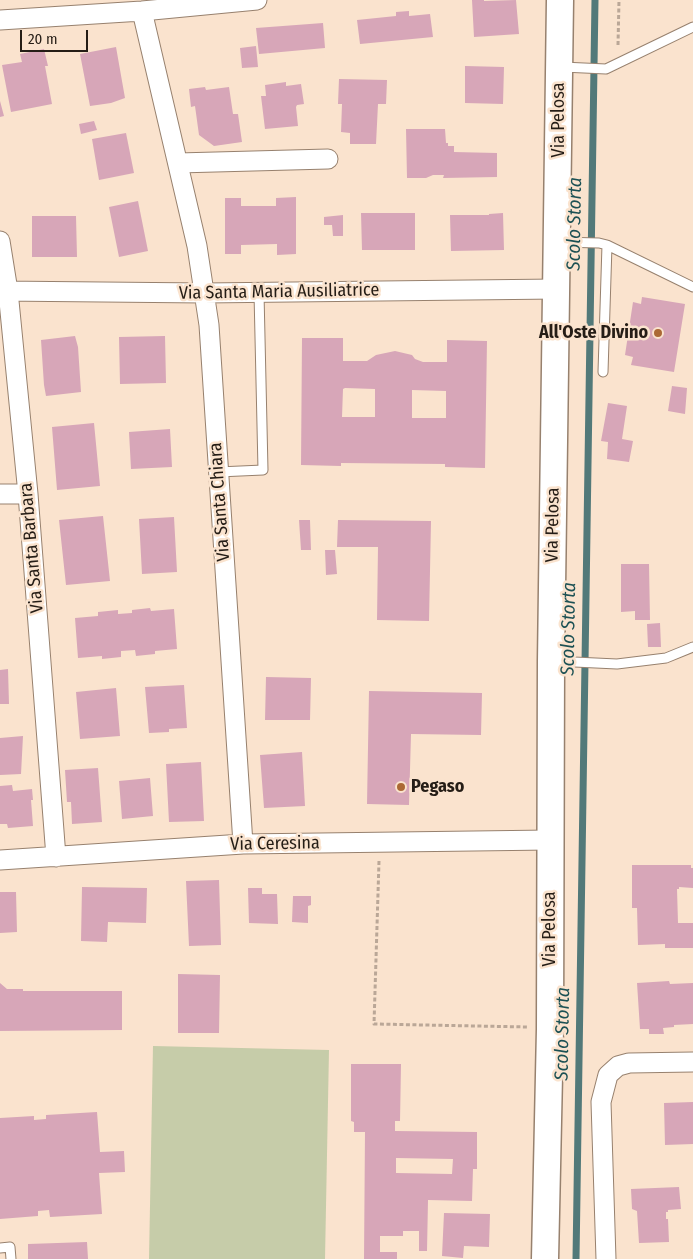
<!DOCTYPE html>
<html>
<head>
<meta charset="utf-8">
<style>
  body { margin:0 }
  #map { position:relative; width:693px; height:1259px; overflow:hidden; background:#fae3ce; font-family:"Fira Sans Condensed",sans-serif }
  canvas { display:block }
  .scale { position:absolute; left:20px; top:30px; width:68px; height:22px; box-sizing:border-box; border:2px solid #251d16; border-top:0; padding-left:6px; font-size:15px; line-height:18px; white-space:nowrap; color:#251d16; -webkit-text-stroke:4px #fae3ce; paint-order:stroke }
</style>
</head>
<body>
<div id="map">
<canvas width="693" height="1259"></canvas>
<div class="scale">20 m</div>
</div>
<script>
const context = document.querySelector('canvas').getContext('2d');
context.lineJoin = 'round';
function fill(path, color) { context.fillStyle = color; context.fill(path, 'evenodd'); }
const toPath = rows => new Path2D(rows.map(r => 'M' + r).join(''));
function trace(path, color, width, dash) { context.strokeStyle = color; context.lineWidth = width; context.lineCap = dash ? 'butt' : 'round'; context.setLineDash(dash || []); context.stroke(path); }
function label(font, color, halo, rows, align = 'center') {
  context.font = font + ' "Fira Sans Condensed",sans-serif'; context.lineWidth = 5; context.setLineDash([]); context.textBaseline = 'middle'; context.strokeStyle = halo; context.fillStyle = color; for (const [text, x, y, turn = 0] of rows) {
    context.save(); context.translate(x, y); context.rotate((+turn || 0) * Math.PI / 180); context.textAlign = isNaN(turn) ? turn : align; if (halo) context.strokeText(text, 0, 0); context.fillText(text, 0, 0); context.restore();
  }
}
const green = toPath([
  [153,1046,329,1050,325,1259,149,1259]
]);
const stream = toPath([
  [576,1259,595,0]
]);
const building = toPath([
  [472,0,484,0,484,1,516,0,519,34,474,37],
  [409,11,409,16,430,14,433,37,360,44,357,20,396,16,396,12],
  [323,23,325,48,259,54,256,28],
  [256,46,258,67,242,68,240,48],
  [116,47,125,98,111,103,90,106,80,54],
  [44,49,48,66,45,66,52,104,11,112,2,65,22,62,20,54],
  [465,66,504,67,503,104,465,103],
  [339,79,387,80,386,104,378,104,376,144,350,144,350,133,341,132,342,104,338,104],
  [286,82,286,86,301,84,304,104,297,105,296,107,298,126,265,129,261,96,266,96,265,85],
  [205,87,206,90,229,87,233,114,238,114,242,142,214,146,199,135,195,106,191,107,189,89],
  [0,101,4,116,0,117],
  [94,121,97,130,81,134,79,124],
  [406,129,445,129,446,143,448,143,448,146,454,146,454,152,497,153,497,177,443,178,444,175,433,175,426,178,407,178],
  [126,133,134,173,99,180,92,139],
  [296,197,296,254,277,255,277,244,241,245,241,254,225,254,225,198,241,198,241,206,276,206,276,198],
  [138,201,148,251,119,257,109,207],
  [361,213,415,213,415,250,362,250],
  [503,213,504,250,451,251,450,215,489,215,489,214],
  [343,215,343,236,333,236,332,225,324,225,324,217],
  [32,216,76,216,77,257,32,257],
  [642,297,685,304,674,372,631,365,633,357,625,355,633,302,641,304],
  [75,336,78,347,81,392,46,396,44,385,41,340],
  [165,336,166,383,120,384,119,337],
  [302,338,343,338,343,361,367,361,376,355,395,351,412,355,415,359,423,362,447,362,447,340,487,341,485,468,445,467,445,464,341,463,341,466,301,465],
  [345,388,375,389,375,417,342,417,343,389],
  [412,390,446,391,446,418,412,418],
  [672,386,687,388,685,414,668,411],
  [608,403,627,406,622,439,633,441,629,462,607,459,608,442,601,441],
  [94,423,100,486,57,490,52,427],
  [170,429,172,467,131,469,129,432],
  [103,516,110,581,66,585,59,520],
  [174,517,177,572,142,574,139,519],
  [299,520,310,520,311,550,301,550],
  [338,520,431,521,429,621,377,620,378,547,337,547],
  [325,550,335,550,337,574,326,575],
  [621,564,649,564,650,620,635,620,635,611,621,612],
  [150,608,151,611,174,609,177,649,155,651,155,654,136,656,135,650,121,651,121,657,102,659,102,656,78,658,75,618,98,616,98,612,118,610,118,614,132,613,132,610],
  [660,623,661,647,648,647,647,624],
  [8,669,9,704,0,704,0,670],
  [266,677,311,678,310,720,265,720],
  [184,685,187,728,169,729,169,732,149,733,145,687],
  [116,688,120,736,80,739,76,692],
  [369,691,482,693,481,735,411,734,409,805,367,804],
  [23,736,21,774,0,775,0,738],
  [302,752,305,806,264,808,260,755],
  [201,762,204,821,169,822,166,764],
  [98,768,102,822,72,824,71,802,67,802,65,770],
  [150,778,153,816,122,819,119,781],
  [12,785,13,791,32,789,33,800,31,800,33,826,8,828,7,824,0,824,0,786],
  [632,865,691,865,691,868,693,868,693,888,679,887,679,889,677,889,678,923,693,923,693,948,665,948,665,944,638,945,637,908,632,908],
  [219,880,221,945,189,946,186,881],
  [82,887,147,888,146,923,108,922,107,942,81,941],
  [248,888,262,888,262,894,277,894,278,924,249,923],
  [0,892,16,892,17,932,0,933],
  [293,896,311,896,311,905,308,906,308,923,292,922],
  [178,974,220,975,219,1033,178,1033],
  [669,981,670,984,693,983,693,1024,674,1025,674,1027,663,1028,664,1034,649,1034,649,1029,640,1029,637,983],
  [0,983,7,989,23,989,23,991,122,991,122,1030,0,1031],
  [351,1064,401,1064,400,1121,395,1121,395,1131,477,1132,477,1169,473,1169,472,1201,428,1200,427,1251,419,1251,419,1231,403,1231,403,1236,380,1236,380,1252,397,1252,397,1259,364,1259,365,1132,354,1132,354,1122,351,1121],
  [396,1158,453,1159,452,1174,396,1173],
  [693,1102,693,1144,665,1145,664,1103],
  [97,1112,100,1152,124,1151,125,1172,99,1173,102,1214,50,1217,49,1210,38,1211,38,1216,0,1219,0,1118,34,1116,34,1120,46,1119,46,1115],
  [679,1187,681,1209,668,1210,668,1212,666,1212,666,1219,668,1219,669,1242,639,1243,637,1211,632,1209,631,1189],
  [444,1213,490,1214,489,1247,464,1246,463,1258,442,1256],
  [87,1242,88,1259,28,1259,28,1244]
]);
const path = toPath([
  [618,45,619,0],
  [379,861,374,1024,527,1027]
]);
const lane = toPath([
  [562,67,606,69,693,27],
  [558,242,599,243,607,245,693,287],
  [603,372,607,245],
  [218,472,263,470,259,293],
  [553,661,617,664,666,658,693,647],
  [0,1248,10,1247,11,1259]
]);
const street = toPath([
  [142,11,197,246,209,325,243,844],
  [0,20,142,11,257,0],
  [178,163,328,159],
  [0,241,8,291,28,494,56,857],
  [0,291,204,293,557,289],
  [0,494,28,494],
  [0,860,243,844,550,840],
  [606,1259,601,1102,608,1075,618,1066,629,1063,693,1062]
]);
const secondary = toPath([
  [545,1259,550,1029,551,661,560,0]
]);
const markers = [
  [658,333,5,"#ab6935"],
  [401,787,5,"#ab6935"]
];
const streetNames = [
  ["Via Pelosa",559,120,-90],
  ["Via Santa Maria Ausiliatrice",279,292,-1],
  ["Via Santa Chiara",220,502,-94],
  ["Via Pelosa",553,525,-89],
  ["Via Santa Barbara",32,548,-95],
  ["Via Ceresina",275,844,-1],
  ["Via Pelosa",550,929,-90]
];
const poiNames = [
  ["All'Oste Divino",648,333],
  ["Pegaso",411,787,"left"]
];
const waterNames = [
  ["Scolo Storta",575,224,-89],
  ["Scolo Storta",569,629,-89],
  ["Scolo Storta",563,1034,-89]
];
fill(green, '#c6cca9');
trace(stream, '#527979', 7);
fill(building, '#d7a6b8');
trace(lane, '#97816e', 11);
trace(street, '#97816e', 21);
trace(secondary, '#97816e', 29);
trace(path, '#baa797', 3, [4, 2.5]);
trace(lane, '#fff', 9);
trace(street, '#fff', 19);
trace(secondary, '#fff', 26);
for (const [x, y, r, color] of markers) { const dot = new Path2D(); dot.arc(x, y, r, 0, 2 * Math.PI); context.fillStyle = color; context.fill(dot); trace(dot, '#fae3ce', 2); }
label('18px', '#251d16', '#fae3ce', streetNames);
label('bold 18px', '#251d16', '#fae3ce', poiNames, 'right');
label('italic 19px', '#1c5154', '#fae3ce', waterNames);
</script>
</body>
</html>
